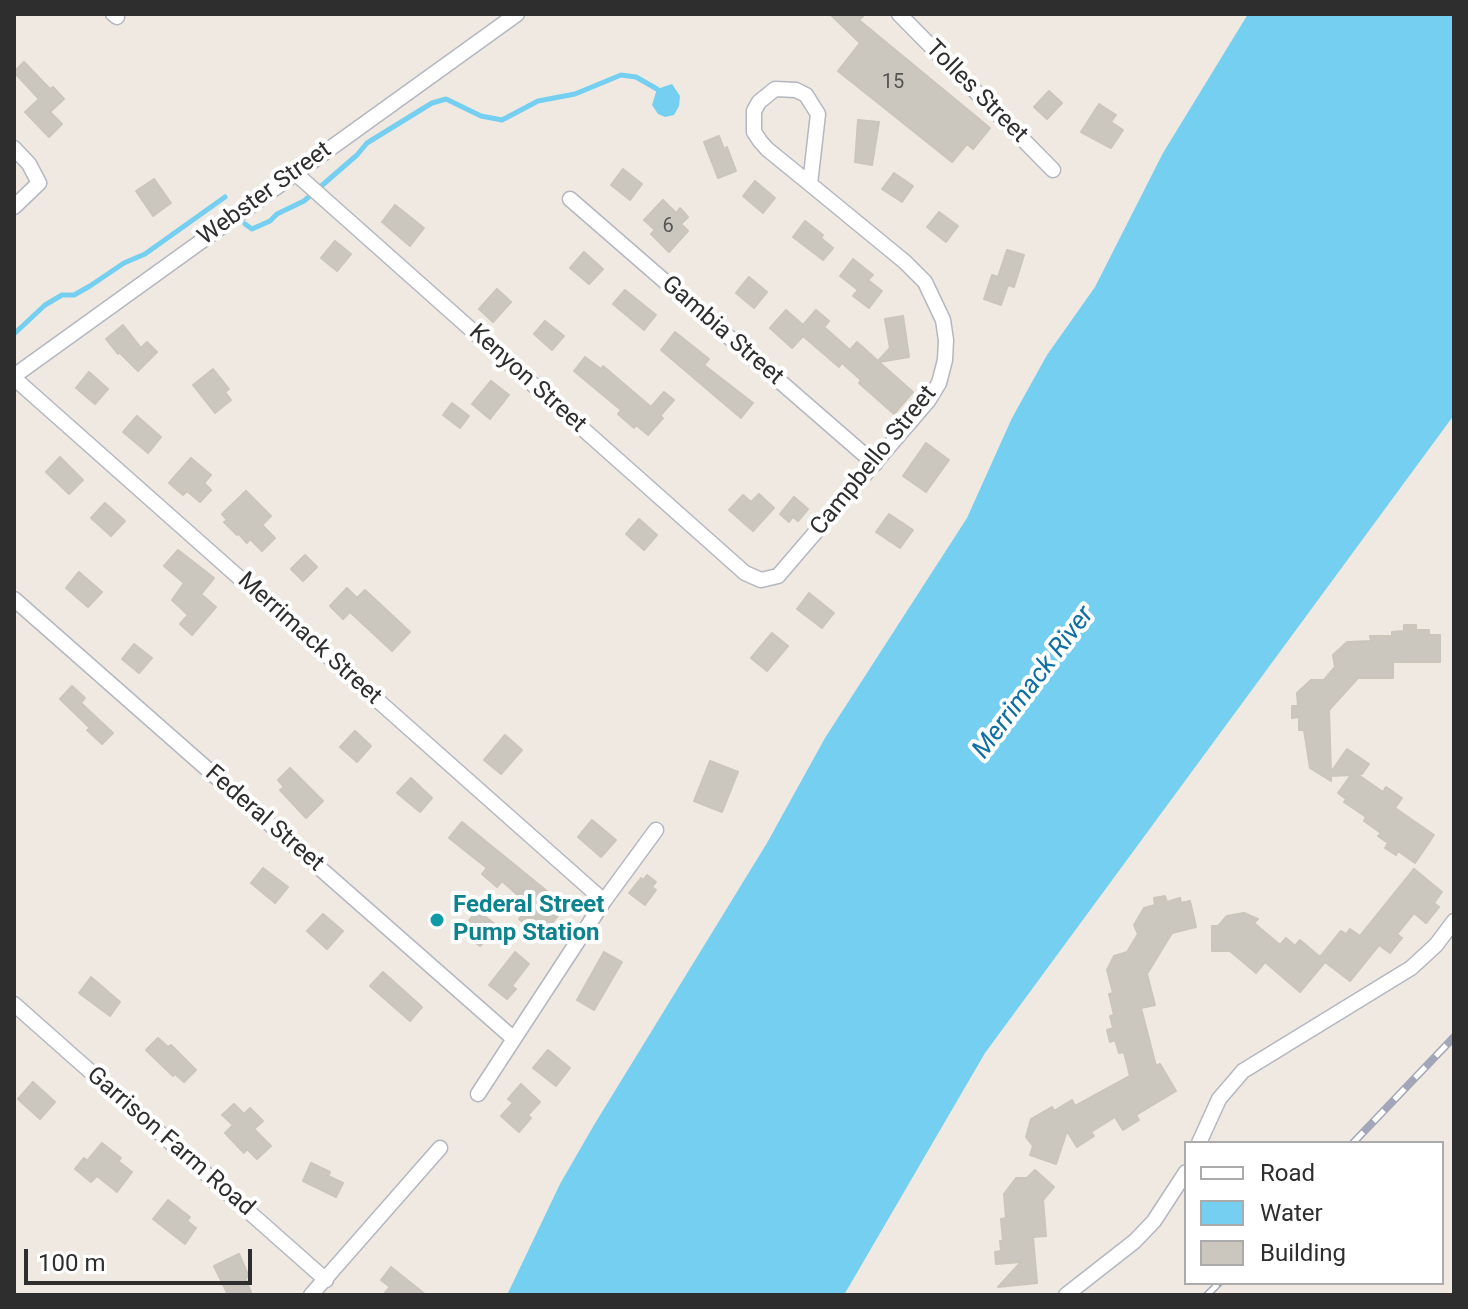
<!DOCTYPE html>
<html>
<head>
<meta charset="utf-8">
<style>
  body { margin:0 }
  #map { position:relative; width:1468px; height:1309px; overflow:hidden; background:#efe9e1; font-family:Roboto,sans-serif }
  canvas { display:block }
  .frame { position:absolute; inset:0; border:16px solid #2e2e2e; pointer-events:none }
  .legend { position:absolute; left:1184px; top:1141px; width:260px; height:144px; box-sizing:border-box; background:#fff; border:2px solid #ababab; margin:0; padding:10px 14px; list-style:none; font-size:24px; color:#2e2e2e }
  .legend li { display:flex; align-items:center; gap:16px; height:40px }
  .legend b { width:40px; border:2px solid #ababab }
  .scale { position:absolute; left:24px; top:1249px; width:228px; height:36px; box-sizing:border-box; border:4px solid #2e2e2e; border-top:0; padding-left:10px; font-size:24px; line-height:28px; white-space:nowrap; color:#2e2e2e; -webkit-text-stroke:6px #fff; paint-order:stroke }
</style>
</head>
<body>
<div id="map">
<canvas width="1468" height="1309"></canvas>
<div class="frame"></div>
<ul class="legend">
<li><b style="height:10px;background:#fff"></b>Road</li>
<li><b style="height:22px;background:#75cff0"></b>Water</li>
<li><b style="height:22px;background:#cbc7bf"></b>Building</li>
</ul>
<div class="scale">100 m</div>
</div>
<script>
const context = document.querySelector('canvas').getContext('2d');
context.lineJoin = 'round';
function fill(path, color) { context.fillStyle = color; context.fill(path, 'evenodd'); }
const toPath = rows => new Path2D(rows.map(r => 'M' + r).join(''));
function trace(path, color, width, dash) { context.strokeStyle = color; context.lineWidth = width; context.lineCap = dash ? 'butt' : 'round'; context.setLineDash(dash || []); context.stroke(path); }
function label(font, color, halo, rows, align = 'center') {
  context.font = font + ' Roboto,sans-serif'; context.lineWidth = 8; context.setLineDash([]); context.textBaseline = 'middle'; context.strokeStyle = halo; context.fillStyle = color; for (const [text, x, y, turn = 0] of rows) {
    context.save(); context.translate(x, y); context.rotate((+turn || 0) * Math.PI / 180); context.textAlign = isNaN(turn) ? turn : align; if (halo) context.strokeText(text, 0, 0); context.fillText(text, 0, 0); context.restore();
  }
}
const water = toPath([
  [1248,14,1454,14,1454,415,985,1053,844,1295,507,1295,560,1184,594,1125,767,843,825,738,967,518,1012,418,1047,355,1095,287,1163,153],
  [672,84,680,96,679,106,674,115,665,117,658,114,652,105,657,89]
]);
const stream = toPath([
  [245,224,252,229,270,221,277,214,304,201,357,155,367,143,432,103,446,99,481,116,502,120,538,101,575,94,621,75,636,77,657,89],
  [14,334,45,305,62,295,74,295,90,286,124,263,145,254,225,197]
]);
const building = toPath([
  [830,14,865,14,859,20,990,128,973,149,967,144,952,162,838,71,860,43,830,14],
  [24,62,50,89,53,87,64,99,50,112,62,124,49,137,25,112,39,99,14,72,24,62],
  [1049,91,1062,103,1047,119,1034,107,1049,91],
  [1099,104,1116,115,1111,122,1123,130,1111,148,1081,132,1099,104],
  [858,120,879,122,872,165,855,162,858,120],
  [719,136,724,149,727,147,736,171,718,178,704,142,719,136],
  [623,169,642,184,630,200,611,185,623,169],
  [894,173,913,186,902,202,882,189,894,173],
  [154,179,171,203,153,216,136,191,154,179],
  [755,181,775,198,763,213,743,196,755,181],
  [663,200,676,213,680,208,688,217,681,224,688,231,669,252,651,234,655,230,644,220,663,200],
  [395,205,424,228,410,246,382,222,395,205],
  [939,212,958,226,946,242,927,227,939,212],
  [805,221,823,235,821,238,833,248,823,260,793,237,805,221],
  [335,241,351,254,337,271,321,258,335,241],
  [1007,250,1024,255,1014,287,1008,285,1001,305,984,299,992,275,998,277,1007,250],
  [584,252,603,269,589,284,570,268,584,252],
  [853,259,873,275,868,280,882,291,869,308,853,296,858,290,840,276,853,259],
  [749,277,767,292,754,308,736,293,749,277],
  [497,289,511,302,493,322,479,309,497,289],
  [625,290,656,315,644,330,613,304,625,290],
  [786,310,803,325,816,310,829,321,824,327,850,350,857,342,878,361,890,348,885,319,903,316,909,357,879,362,913,392,894,414,859,383,861,380,842,363,839,367,803,336,792,348,770,328,786,310],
  [545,321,564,336,552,350,534,334,545,321],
  [123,325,141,348,147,342,157,352,138,371,119,352,118,354,106,339,123,325],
  [675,332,709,359,704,365,753,403,741,418,661,350,675,332],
  [585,357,601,369,603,366,651,407,664,392,674,400,660,416,663,418,648,435,636,425,634,428,618,414,621,410,574,371,585,357],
  [213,369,229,389,225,392,231,400,215,413,193,385,213,369],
  [89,372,108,389,95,404,76,388,89,372],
  [491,381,509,395,490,419,472,404,491,381],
  [452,403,469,416,460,428,443,415,452,403],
  [137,416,161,437,148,453,123,432,137,416],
  [926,443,949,460,926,492,903,476,926,443],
  [60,457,83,480,69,494,46,472,60,457],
  [191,458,211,475,204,483,211,490,200,502,187,491,183,495,169,483,191,458],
  [246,491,271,516,262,525,275,538,262,551,250,539,247,543,238,533,237,535,224,522,227,520,222,514,246,491],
  [759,494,774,508,753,531,729,510,743,495,751,502,759,494],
  [794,497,808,509,798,521,793,517,789,522,780,514,794,497],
  [105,503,125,521,111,536,91,518,105,503],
  [889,514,913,530,900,548,876,532,889,514],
  [639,519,657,535,644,550,626,534,639,519],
  [178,550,214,578,201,594,216,607,192,635,180,624,188,615,172,600,184,583,164,566,178,550],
  [305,555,317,567,303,581,291,569,305,555],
  [79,572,102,592,88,607,66,588,79,572],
  [347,588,357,598,365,590,410,632,392,651,350,612,343,619,330,606,347,588],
  [809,593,834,613,822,628,797,609,809,593],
  [1404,625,1416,625,1416,630,1429,630,1429,635,1440,635,1440,662,1393,662,1393,678,1358,678,1329,710,1331,772,1347,749,1369,764,1362,774,1357,774,1383,792,1386,787,1402,798,1395,808,1434,835,1415,863,1398,851,1396,855,1385,848,1388,843,1378,836,1381,833,1364,821,1366,817,1344,802,1346,799,1338,793,1351,775,1331,776,1331,781,1310,768,1304,730,1299,730,1299,717,1292,718,1292,706,1298,706,1297,693,1311,680,1324,680,1335,667,1333,655,1347,642,1371,641,1370,636,1392,636,1392,632,1404,631,1404,625],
  [772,633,788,646,767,671,751,658,772,633],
  [134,644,152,658,139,673,122,659,134,644],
  [72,686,85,698,81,703,113,733,102,744,87,730,90,728,60,699,72,686],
  [355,731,371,746,357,762,340,747,355,731],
  [505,735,522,750,501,774,484,760,505,735],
  [710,761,738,772,722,812,694,801,710,761],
  [290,768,323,801,306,818,280,790,284,787,278,780,290,768],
  [411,778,432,798,420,812,397,793,411,778],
  [592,820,616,840,601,857,578,837,592,820],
  [462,822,553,896,550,900,562,911,540,937,519,919,530,906,502,881,497,887,482,874,487,868,449,838,462,822],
  [263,868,288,887,275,903,251,883,263,868],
  [1414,869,1442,892,1434,903,1439,907,1426,923,1414,913,1397,934,1402,938,1390,953,1379,945,1350,981,1325,962,1300,992,1265,962,1256,973,1230,951,1212,951,1212,926,1218,926,1227,916,1244,913,1258,919,1254,923,1280,945,1286,938,1295,946,1300,940,1320,957,1341,931,1346,934,1350,929,1360,936,1414,869],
  [647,875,656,882,652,887,656,890,645,905,629,893,641,878,643,880,647,875],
  [1165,896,1167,902,1180,898,1181,903,1190,901,1196,927,1172,933,1147,974,1155,1005,1141,1008,1156,1066,1160,1064,1176,1091,1136,1115,1139,1120,1123,1130,1115,1117,1091,1132,1094,1136,1077,1147,1067,1131,1056,1164,1030,1155,1033,1146,1026,1137,1031,1119,1052,1107,1054,1111,1072,1100,1075,1106,1130,1076,1124,1052,1119,1053,1115,1040,1110,1042,1107,1030,1113,1028,1110,1016,1114,1015,1109,994,1113,993,1107,970,1114,956,1127,952,1138,934,1134,925,1144,908,1155,905,1154,898,1165,896],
  [477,910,497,926,480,946,461,931,477,910],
  [323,914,343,931,327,949,307,931,323,914],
  [515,952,529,964,512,986,516,989,507,999,489,985,515,952],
  [604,952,622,962,594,1010,577,1000,604,952],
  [383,972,422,1007,410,1021,370,986,383,972],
  [91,977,120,1002,110,1016,79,993,91,977],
  [158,1038,168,1047,171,1045,196,1070,184,1082,175,1074,173,1076,146,1050,158,1038],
  [548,1050,570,1068,556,1086,533,1068,548,1050],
  [33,1082,55,1102,40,1119,18,1099,33,1082],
  [521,1084,540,1102,528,1115,531,1118,519,1132,501,1116,513,1103,508,1099,521,1084],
  [234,1104,244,1114,250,1108,263,1121,254,1129,271,1146,257,1159,247,1149,244,1153,225,1133,233,1125,222,1115,234,1104],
  [102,1143,121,1158,118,1161,132,1172,117,1192,97,1176,91,1182,75,1169,84,1158,87,1161,102,1143],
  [311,1163,330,1172,328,1176,343,1183,336,1197,303,1181,311,1163],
  [1035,1170,1054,1187,1043,1200,1046,1236,1033,1237,1037,1283,998,1287,1021,1262,996,1264,995,1252,1001,1251,1000,1241,1003,1241,1001,1219,1006,1218,1004,1194,1016,1178,1027,1178,1035,1170],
  [168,1200,190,1217,187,1221,196,1228,185,1244,153,1219,168,1200],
  [239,1254,249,1277,245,1278,251,1292,244,1295,228,1295,214,1266,239,1254],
  [391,1267,426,1295,383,1295,390,1287,381,1280,391,1267]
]);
const minor = toPath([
  [113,14,117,17],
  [899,14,1053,170],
  [14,148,29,164,39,183,14,207],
  [295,173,745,573,761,580,778,576,928,401,939,383,945,360,946,340,943,320,925,282,905,262,810,184,767,149,760,141,754,132,754,111,759,102,775,89,796,90,806,95,818,114,810,184],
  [570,199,875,464],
  [14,376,517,14],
  [14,378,604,901],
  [14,599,514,1039],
  [14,1004,326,1280],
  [478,1094,604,901,656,830],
  [1199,1143,1219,1099,1243,1071,1411,968,1436,945,1454,921],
  [311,1295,440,1148],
  [1066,1295,1135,1241,1154,1221,1186,1172]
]);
const rail = toPath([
  [1353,1143,1454,1037],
  [1207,1295,1219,1283]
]);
const markers = [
  [437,920,8,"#0f9aa8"]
];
const numberNames = [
  ["15",893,83],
  ["6",668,227]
];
const streetNames = [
  ["Tolles Street",976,92,45],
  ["Webster Street",265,194,-36],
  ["Gambia Street",722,331,41],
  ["Kenyon Street",527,379,42],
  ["Campbello Street",874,461,-51],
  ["Merrimack Street",309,639,42],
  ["Federal Street",264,819,41],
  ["Garrison Farm Road",170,1142,41]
];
const cultureNames = [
  ["Federal Street",453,906],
  ["Pump Station",453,934]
];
const waterNames = [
  ["Merrimack River",1034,683,-53]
];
fill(water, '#75cff0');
trace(stream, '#75cff0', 5);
fill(building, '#cbc7bf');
trace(building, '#cbc5ba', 2);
trace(minor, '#b4b7c1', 17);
trace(minor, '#fff', 14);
trace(rail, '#a3a6b8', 8);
trace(rail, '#fff', 5, [15]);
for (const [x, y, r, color] of markers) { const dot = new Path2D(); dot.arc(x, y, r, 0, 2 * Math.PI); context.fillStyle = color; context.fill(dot); trace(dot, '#fff', 3); }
label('20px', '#555452', null, numberNames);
label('24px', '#2e2e2e', '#fff', streetNames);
label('bold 24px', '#0d838f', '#fff', cultureNames, 'left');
label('italic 26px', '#0d6fa3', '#fff', waterNames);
</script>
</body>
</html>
